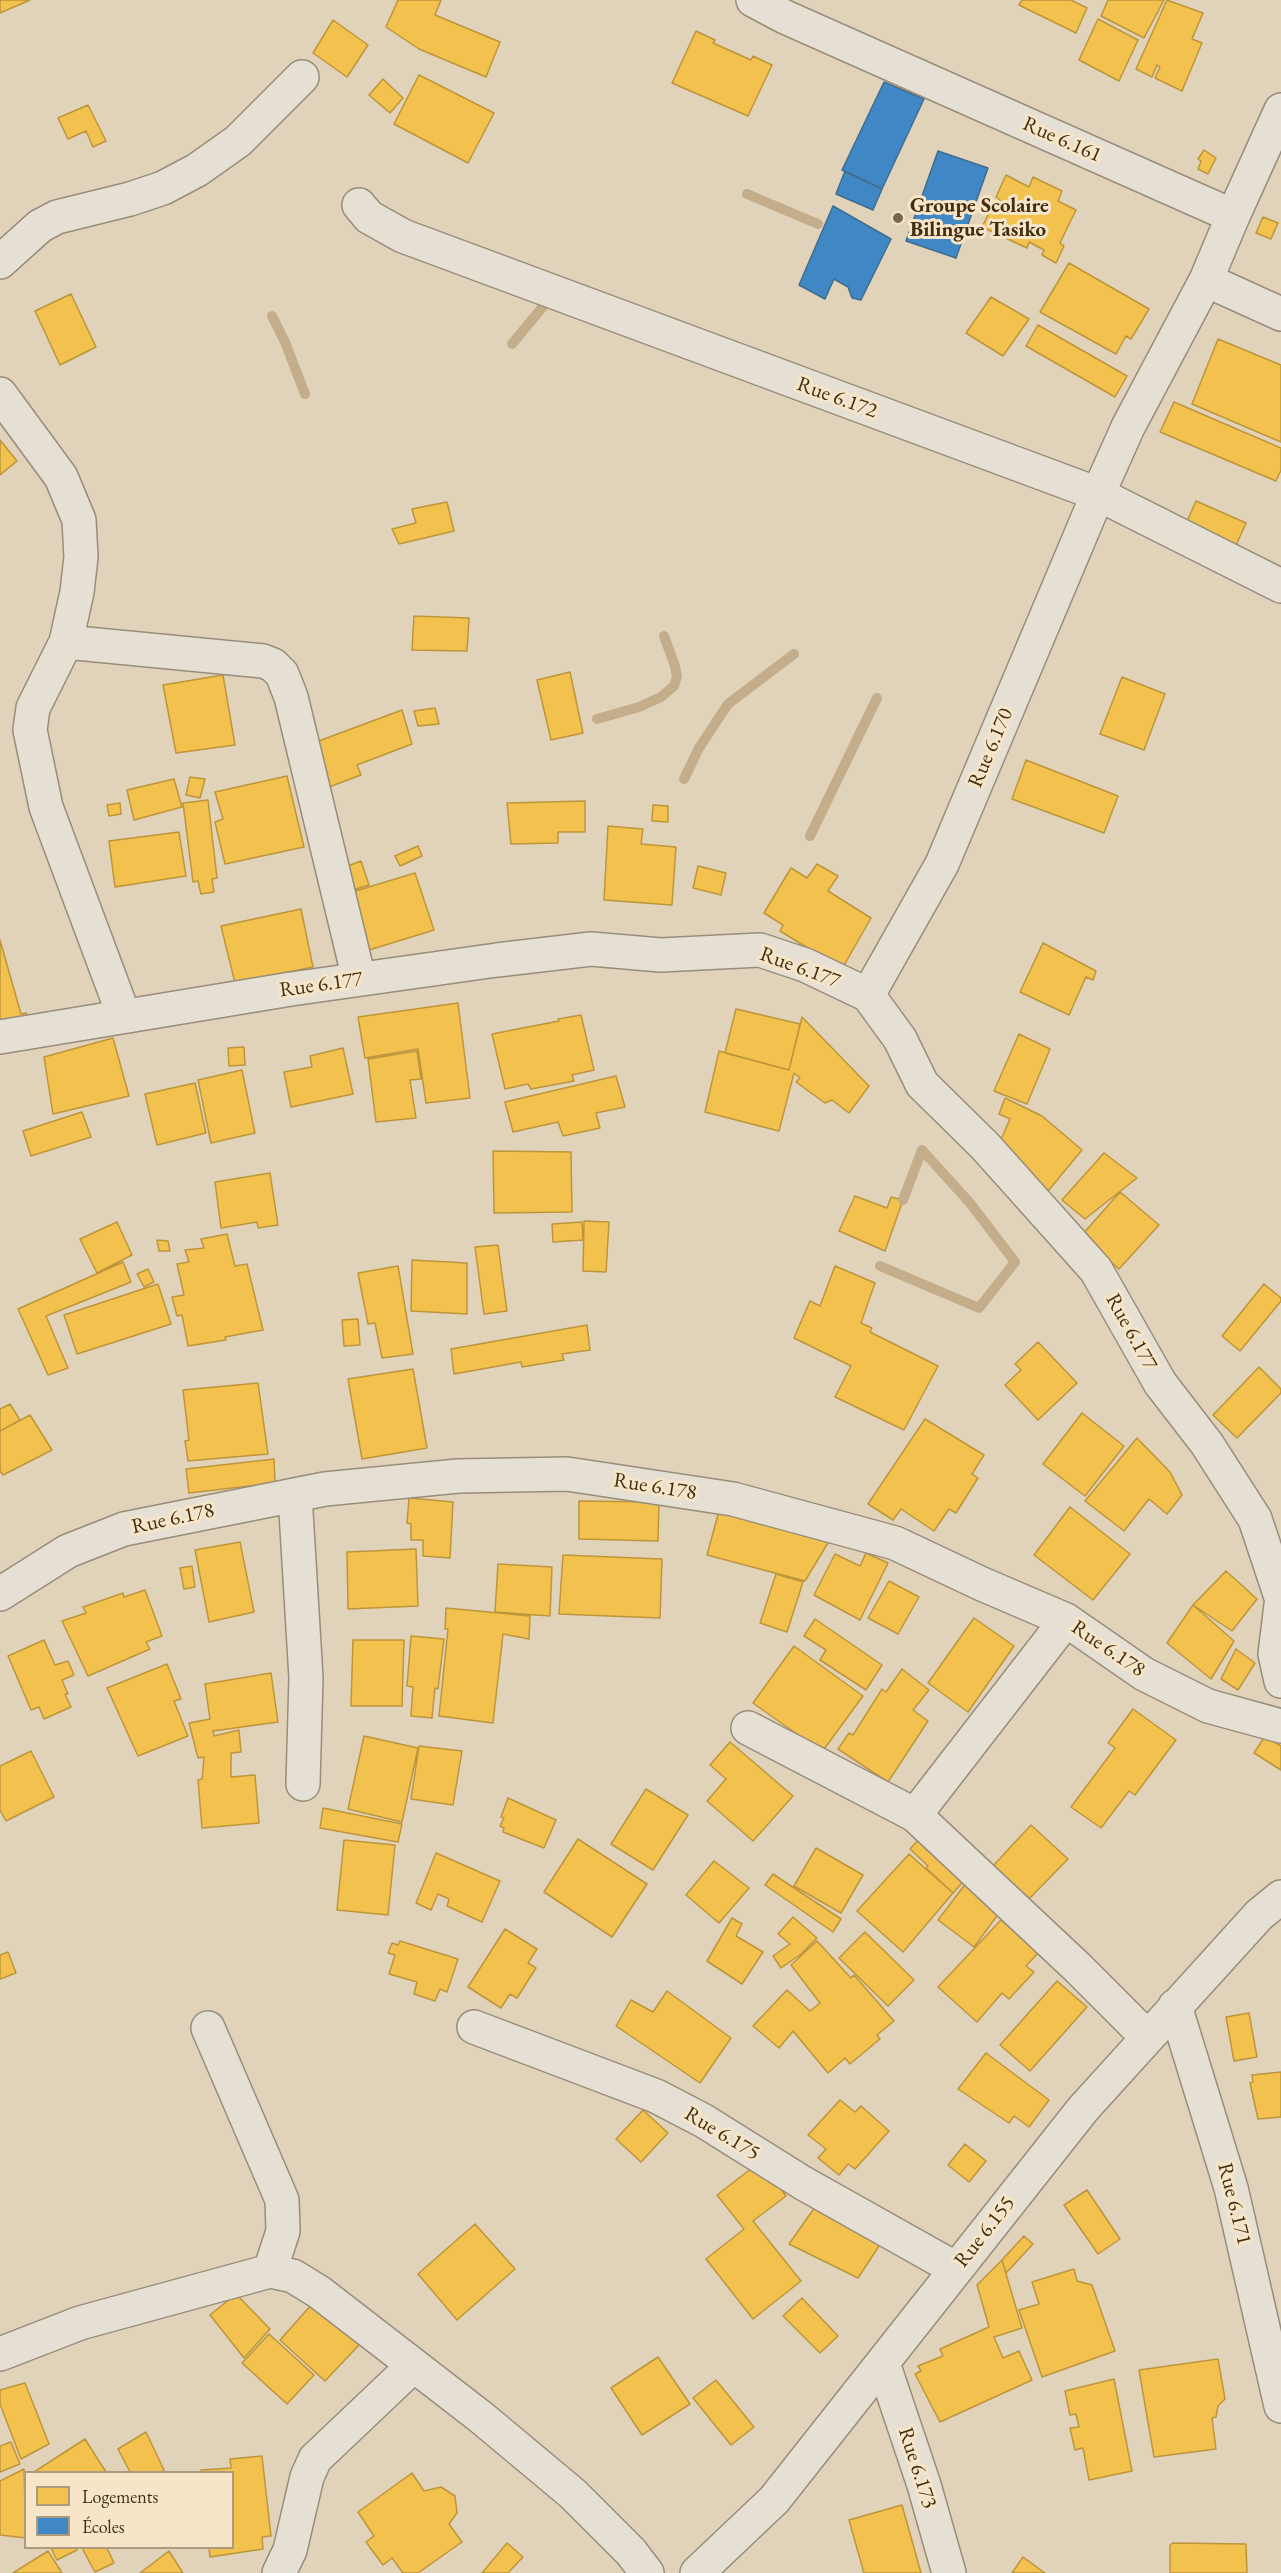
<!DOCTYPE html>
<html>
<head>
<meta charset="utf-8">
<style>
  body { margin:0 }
  #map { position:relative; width:1281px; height:2573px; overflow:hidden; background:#e1d3ba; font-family:"EB Garamond",serif }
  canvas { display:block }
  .legend { position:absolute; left:24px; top:2471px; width:210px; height:78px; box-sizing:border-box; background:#f6e5c8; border:2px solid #ae9b7e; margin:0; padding:8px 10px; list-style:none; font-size:18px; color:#422d0f }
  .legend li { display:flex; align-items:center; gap:12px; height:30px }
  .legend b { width:30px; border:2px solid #ae9b7e }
</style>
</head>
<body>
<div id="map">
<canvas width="1281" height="2573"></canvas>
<ul class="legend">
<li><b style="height:16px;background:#f2c14e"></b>Logements</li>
<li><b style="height:16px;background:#3f88c5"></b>Écoles</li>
</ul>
</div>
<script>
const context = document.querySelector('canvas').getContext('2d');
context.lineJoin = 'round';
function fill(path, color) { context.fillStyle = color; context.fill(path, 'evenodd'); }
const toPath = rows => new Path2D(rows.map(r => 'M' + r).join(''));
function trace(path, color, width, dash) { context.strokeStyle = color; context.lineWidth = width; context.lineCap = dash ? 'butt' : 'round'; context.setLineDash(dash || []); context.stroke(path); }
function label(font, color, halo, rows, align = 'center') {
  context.font = font + ' "EB Garamond",serif'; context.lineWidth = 6; context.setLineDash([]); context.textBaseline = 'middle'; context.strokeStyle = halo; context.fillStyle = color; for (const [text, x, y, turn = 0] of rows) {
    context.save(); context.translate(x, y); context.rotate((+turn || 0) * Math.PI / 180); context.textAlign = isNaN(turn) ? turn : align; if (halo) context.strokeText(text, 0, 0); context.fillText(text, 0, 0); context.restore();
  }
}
const homes = toPath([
  [0,0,30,0,0,13,0,0],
  [398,0,441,0,435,15,500,42,486,77,419,49,386,27,398,0],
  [1022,0,1071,0,1087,8,1076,33,1019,5,1022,0],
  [1108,0,1164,0,1144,38,1101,16,1108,0],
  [1167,0,1203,13,1192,39,1202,43,1182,91,1155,78,1160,67,1157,65,1152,77,1136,69,1167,0],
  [1098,19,1138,40,1119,81,1079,60,1098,19],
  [333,20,368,45,347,77,313,53,333,20],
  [696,31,715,40,713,43,751,60,753,56,772,65,748,116,672,83,696,31],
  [419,75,494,113,468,163,394,124,419,75],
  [383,79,403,98,390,113,369,95,383,79],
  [88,105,106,141,93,147,86,131,68,139,58,118,88,105],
  [1204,150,1216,158,1208,174,1198,169,1201,161,1198,159,1204,150],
  [1006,175,1029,187,1033,177,1062,191,1058,201,1076,210,1060,243,1064,246,1056,263,1042,255,1044,250,1029,242,1027,248,982,227,991,209,995,211,1000,200,996,197,1006,175],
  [1263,217,1278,223,1271,239,1256,233,1263,217],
  [1069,263,1149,309,1131,339,1126,336,1116,354,1040,312,1069,263],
  [71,294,96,347,60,365,35,311,71,294],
  [991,297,1029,319,1003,356,966,333,991,297],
  [1038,325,1127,376,1115,397,1026,346,1038,325],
  [1218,339,1281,365,1281,442,1192,404,1218,339],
  [1174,402,1281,448,1281,470,1276,481,1160,432,1174,402],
  [0,440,17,461,0,475,0,440],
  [1196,501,1246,523,1234,550,1184,528,1196,501],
  [447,502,454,531,399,544,392,529,416,523,412,509,447,502],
  [414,616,469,618,467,651,412,650,414,616],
  [570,672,583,733,551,740,537,680,570,672],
  [223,675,235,745,176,753,163,685,223,675],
  [1122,677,1165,694,1144,750,1100,734,1122,677],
  [435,708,439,724,418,726,414,711,435,708],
  [402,710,412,744,357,765,361,775,321,790,308,745,402,710],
  [1026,760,1118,796,1104,833,1012,799,1026,760],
  [287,776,304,847,225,864,215,822,223,819,215,792,287,776],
  [190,777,205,779,200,798,186,795,190,777],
  [174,779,182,807,134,820,127,790,174,779],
  [208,800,217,878,212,879,214,892,201,894,198,881,193,882,183,803,208,800],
  [585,801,585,832,558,832,558,843,511,844,507,803,585,801],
  [120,803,121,814,109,816,107,805,120,803],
  [653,805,668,806,668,822,652,821,653,805],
  [608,826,643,829,641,844,676,847,672,905,604,900,608,826],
  [179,832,186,876,115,887,109,841,179,832],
  [418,846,422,856,400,866,395,856,418,846],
  [361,861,369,885,343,893,337,870,361,861],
  [817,864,838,876,828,891,871,918,842,969,780,931,783,925,764,913,791,868,807,878,817,864],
  [698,866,726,873,721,895,693,888,698,866],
  [415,873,434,930,366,951,349,893,415,873],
  [301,909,313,967,235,983,221,926,301,909],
  [0,940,21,1014,26,1013,30,1026,0,1034,0,940],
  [1043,943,1096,971,1093,980,1086,977,1069,1015,1020,992,1043,943],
  [458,1003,470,1098,426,1103,418,1049,365,1058,358,1017,458,1003],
  [736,1009,800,1024,789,1070,725,1053,736,1009],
  [581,1015,594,1070,572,1075,574,1081,531,1089,528,1084,505,1089,492,1034,559,1021,558,1019,581,1015],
  [802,1017,869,1086,849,1113,832,1100,825,1103,796,1082,800,1078,794,1073,779,1131,705,1112,719,1051,789,1070,802,1017],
  [1019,1034,1050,1049,1027,1104,994,1091,1019,1034],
  [113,1038,129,1096,53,1114,44,1057,113,1038],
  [244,1047,245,1065,229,1066,228,1048,244,1047],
  [343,1048,353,1094,291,1107,284,1072,312,1067,310,1056,343,1048],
  [417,1051,421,1079,410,1080,416,1118,376,1122,368,1059,417,1051],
  [242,1070,255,1133,211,1143,198,1080,242,1070],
  [616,1076,625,1107,596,1113,600,1128,563,1136,558,1122,513,1132,505,1102,616,1076],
  [195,1083,206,1133,157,1145,145,1094,195,1083],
  [1005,1098,1042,1116,1082,1150,1043,1197,1002,1162,1012,1150,999,1144,1010,1119,999,1114,1005,1098],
  [82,1112,91,1137,31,1156,23,1131,82,1112],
  [493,1151,571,1152,572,1212,494,1213,493,1151],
  [1104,1153,1137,1178,1085,1219,1062,1200,1104,1153],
  [270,1173,278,1225,258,1228,257,1222,221,1228,215,1182,270,1173],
  [1120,1192,1159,1225,1119,1269,1081,1236,1120,1192],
  [855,1196,887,1208,891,1197,903,1200,885,1251,839,1231,855,1196],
  [584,1221,609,1222,606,1272,583,1271,584,1221],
  [117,1222,132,1255,97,1273,80,1239,117,1222],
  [582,1222,583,1240,553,1242,552,1224,582,1222],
  [227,1234,235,1266,247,1264,263,1330,225,1337,226,1340,188,1346,182,1315,177,1316,172,1297,184,1295,177,1264,189,1262,185,1250,204,1248,201,1239,227,1234],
  [157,1240,168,1241,170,1251,159,1251,157,1240],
  [498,1245,507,1311,484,1314,475,1247,498,1245],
  [412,1260,467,1263,467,1314,411,1311,412,1260],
  [123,1262,131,1282,46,1316,68,1368,48,1375,18,1309,123,1262],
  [398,1266,413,1354,382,1358,375,1323,368,1324,358,1273,398,1266],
  [835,1266,875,1283,861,1323,872,1328,870,1332,938,1366,904,1430,835,1397,851,1366,794,1338,810,1301,820,1306,835,1266],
  [148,1269,154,1282,144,1287,137,1274,148,1269],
  [158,1284,171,1324,77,1354,64,1315,158,1284],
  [1264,1284,1281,1298,1281,1301,1240,1351,1222,1336,1264,1284],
  [358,1319,360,1345,344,1346,342,1320,358,1319],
  [587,1325,590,1350,562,1354,564,1360,522,1367,521,1362,454,1374,451,1349,587,1325],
  [1038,1342,1077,1383,1038,1420,1005,1385,1021,1370,1015,1364,1038,1342],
  [1259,1367,1281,1389,1281,1393,1237,1438,1213,1415,1259,1367],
  [413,1369,427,1448,362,1459,348,1379,413,1369],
  [258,1383,268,1454,188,1461,185,1441,189,1440,183,1390,258,1383],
  [10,1404,20,1420,0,1431,0,1409,10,1404],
  [1082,1413,1124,1446,1085,1496,1043,1464,1082,1413],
  [30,1415,52,1450,3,1475,0,1471,0,1431,30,1415],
  [925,1419,984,1455,972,1474,978,1478,956,1513,949,1509,934,1531,901,1509,893,1520,868,1504,925,1419],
  [1137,1438,1170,1472,1182,1495,1167,1514,1149,1499,1124,1531,1085,1501,1137,1438],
  [274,1459,275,1483,189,1493,186,1469,274,1459],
  [409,1498,453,1502,450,1558,423,1556,423,1540,411,1540,411,1524,407,1523,409,1498],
  [579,1501,659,1502,658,1541,579,1539,579,1501],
  [1070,1507,1130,1554,1093,1600,1034,1555,1070,1507],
  [719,1511,829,1541,805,1581,707,1555,719,1511],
  [240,1542,254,1612,209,1622,195,1550,240,1542],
  [416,1549,418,1606,348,1609,347,1552,416,1549],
  [866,1553,888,1563,860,1620,814,1595,835,1554,860,1566,866,1553],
  [563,1555,662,1559,660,1618,559,1614,563,1555],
  [498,1564,552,1567,550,1616,495,1612,498,1564],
  [192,1566,195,1587,184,1589,180,1568,192,1566],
  [1226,1571,1257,1599,1232,1631,1193,1605,1226,1571],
  [776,1574,803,1582,787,1632,760,1623,776,1574],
  [889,1581,919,1597,898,1634,868,1618,889,1581],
  [145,1590,162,1636,146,1642,150,1649,88,1676,62,1621,86,1613,83,1607,123,1593,124,1597,145,1590],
  [1193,1605,1234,1641,1211,1679,1167,1643,1193,1605],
  [446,1608,530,1616,529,1639,503,1634,493,1723,439,1716,448,1629,445,1629,446,1608],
  [974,1618,1014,1646,968,1712,928,1683,974,1618],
  [815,1619,882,1665,866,1690,820,1660,826,1650,804,1636,815,1619],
  [411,1636,444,1639,438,1689,435,1688,432,1718,411,1716,413,1687,407,1686,411,1636],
  [44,1640,55,1665,68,1661,74,1675,62,1680,68,1694,65,1694,71,1707,44,1719,39,1707,31,1710,8,1656,44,1640],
  [353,1640,404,1640,402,1706,351,1706,353,1640],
  [794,1646,863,1696,822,1752,753,1703,794,1646],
  [1236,1649,1255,1663,1238,1690,1221,1679,1236,1649],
  [167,1664,181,1699,174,1701,188,1736,138,1756,107,1688,167,1664],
  [902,1669,929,1690,913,1710,928,1721,888,1782,838,1749,849,1733,853,1735,882,1689,886,1692,902,1669],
  [271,1673,278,1722,213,1731,214,1736,239,1730,241,1752,231,1753,231,1777,255,1775,259,1823,202,1828,198,1780,202,1779,204,1757,198,1758,189,1723,210,1719,205,1684,271,1673],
  [1133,1709,1176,1740,1135,1795,1129,1791,1101,1828,1071,1807,1115,1748,1108,1743,1133,1709],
  [364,1736,418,1748,402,1822,348,1809,364,1736],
  [1265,1736,1281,1746,1281,1770,1254,1753,1265,1736],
  [730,1742,793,1796,753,1841,707,1801,726,1779,710,1765,730,1742],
  [419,1746,462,1751,453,1805,411,1799,419,1746],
  [31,1751,54,1797,6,1821,0,1810,0,1766,31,1751],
  [646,1789,688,1815,653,1870,611,1844,646,1789],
  [508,1798,556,1820,544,1848,503,1832,504,1828,500,1826,504,1818,501,1817,508,1798],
  [323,1808,402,1824,398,1842,320,1828,323,1808],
  [1031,1825,1068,1859,1027,1901,992,1867,1031,1825],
  [578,1839,647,1884,612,1937,544,1892,578,1839],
  [919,1839,969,1875,953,1893,926,1868,928,1866,910,1849,919,1839],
  [344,1840,395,1845,388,1915,337,1910,344,1840],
  [816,1848,863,1875,841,1913,794,1886,816,1848],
  [436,1853,500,1881,482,1922,447,1906,449,1899,438,1894,431,1910,416,1903,436,1853],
  [909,1854,953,1893,903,1952,857,1911,909,1854],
  [714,1861,749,1888,719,1923,686,1895,714,1861],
  [773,1874,841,1919,833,1932,765,1885,773,1874],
  [970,1878,1005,1905,974,1947,938,1920,970,1878],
  [793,1917,817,1938,801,1954,781,1968,773,1956,790,1944,778,1934,793,1917],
  [732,1918,742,1924,736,1936,763,1952,742,1984,707,1961,732,1918],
  [1001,1920,1039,1952,1026,1966,1034,1972,1009,1999,1002,1993,977,2022,938,1987,1001,1920],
  [505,1929,537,1949,528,1963,536,1968,517,1998,510,1994,501,2008,468,1987,505,1929],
  [865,1932,914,1980,888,2006,839,1958,865,1932],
  [400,1941,458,1959,447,1992,440,1989,435,2001,414,1994,417,1982,389,1974,395,1955,388,1953,392,1943,398,1945,400,1941],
  [817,1941,851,1978,854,1975,894,2021,877,2035,880,2039,850,2064,845,2058,828,2073,793,2031,779,2048,753,2026,787,1990,810,2011,820,2003,791,1965,817,1941],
  [8,1952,16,1973,0,1979,0,1955,8,1952],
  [1057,1981,1087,2007,1030,2071,1000,2045,1057,1981],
  [667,1991,731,2038,700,2083,616,2026,631,2000,653,2012,667,1991],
  [1249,2013,1257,2057,1234,2061,1226,2017,1249,2013],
  [986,2053,1049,2100,1029,2127,1014,2116,1009,2123,958,2089,986,2053],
  [1281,2072,1281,2117,1258,2119,1250,2083,1253,2082,1252,2075,1281,2072],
  [840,2100,855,2112,861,2106,889,2131,855,2169,848,2164,839,2175,818,2158,826,2149,808,2135,840,2100],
  [643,2110,668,2133,641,2162,616,2139,643,2110],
  [965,2144,986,2161,969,2182,948,2165,965,2144],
  [761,2161,786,2196,753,2221,801,2281,753,2319,706,2259,744,2229,717,2195,761,2161],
  [1087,2190,1120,2239,1098,2254,1064,2205,1087,2190],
  [815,2207,883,2240,858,2278,789,2244,815,2207],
  [475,2224,515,2269,457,2320,418,2274,475,2224],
  [1024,2236,1033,2244,1006,2273,1002,2260,1024,2236],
  [1002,2260,1022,2328,994,2337,1003,2358,1019,2351,1032,2380,940,2422,915,2374,921,2371,918,2366,943,2356,940,2349,989,2327,977,2285,1002,2260],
  [1074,2269,1077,2281,1092,2285,1115,2351,1042,2377,1019,2310,1039,2304,1032,2282,1074,2269],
  [236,2294,270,2329,244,2358,210,2315,236,2294],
  [802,2298,838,2336,820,2353,783,2316,802,2298],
  [313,2303,359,2345,325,2381,280,2340,313,2303],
  [269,2334,314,2375,287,2404,242,2363,269,2334],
  [658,2357,690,2404,642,2435,611,2388,658,2357],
  [1218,2359,1225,2399,1218,2406,1216,2417,1212,2418,1216,2449,1154,2457,1139,2370,1218,2359],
  [1114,2379,1132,2471,1089,2480,1083,2448,1075,2450,1070,2428,1079,2427,1076,2414,1070,2415,1065,2391,1114,2379],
  [716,2380,754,2427,731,2445,693,2398,716,2380],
  [25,2383,49,2444,21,2459,0,2404,0,2390,25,2383],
  [146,2432,164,2470,161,2472,130,2472,118,2449,146,2432],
  [85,2439,106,2472,34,2472,85,2439],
  [11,2442,20,2464,0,2472,0,2446,11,2442],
  [262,2456,271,2536,262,2537,263,2549,210,2557,209,2548,232,2548,232,2472,202,2472,201,2470,231,2468,230,2459,262,2456],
  [24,2469,26,2538,0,2535,0,2481,24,2469],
  [412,2473,424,2491,441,2487,455,2496,457,2513,449,2524,462,2542,418,2573,403,2573,392,2558,383,2565,366,2542,374,2536,358,2512,412,2473],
  [902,2505,921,2573,864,2573,849,2520,902,2505],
  [507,2543,523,2557,508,2573,482,2573,507,2543],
  [1173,2543,1246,2544,1247,2573,1170,2573,1170,2545,1173,2543],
  [51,2548,76,2548,77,2550,57,2560,51,2548],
  [82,2548,107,2548,114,2563,95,2572,82,2548],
  [48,2551,62,2573,13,2573,48,2551],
  [169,2551,183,2573,140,2573,169,2551],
  [1023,2557,1045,2573,1012,2573,1023,2557]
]);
const schools = toPath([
  [884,82,924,99,882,189,842,170,884,82],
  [938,151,988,168,956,258,906,241,938,151],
  [845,171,882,189,873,210,836,194,845,171],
  [833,206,891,239,861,300,852,298,848,287,834,279,825,299,799,285,833,206]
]);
const stream = toPath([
  [747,194,818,224],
  [272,316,285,342,305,394],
  [512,344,545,304],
  [597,719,639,707,661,697,674,686,677,677,675,666,664,636],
  [684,779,699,748,728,704,794,654],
  [810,836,877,698],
  [880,1266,979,1308,1015,1262,970,1203,922,1150,903,1200]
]);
const minor = toPath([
  [753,0,785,17,1233,216,1206,280,1281,314],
  [359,205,369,217,403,236,1098,494,1128,427,1206,280],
  [1233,216,1281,110],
  [0,262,40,226,57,217,130,199,163,188,197,170,238,141,302,77],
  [0,394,61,477,79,520,81,557,77,592,66,642,33,708,30,730,46,807,124,1016],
  [66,642,263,661,273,665,282,674,291,697,359,979],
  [868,995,942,864,1098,494,1281,586],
  [0,1037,291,989,497,960,591,949,661,955,760,950,805,965,868,995,900,1039,922,1084,985,1146,1096,1270,1160,1383,1207,1444,1255,1519,1281,1597],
  [295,1495,306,1678,303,1784],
  [0,1594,68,1551,124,1529,325,1489,458,1476,567,1474,733,1499,895,1543,982,1584,1066,1620,1144,1674,1208,1706,1281,1726],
  [1281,1605,1275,1654,1281,1681],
  [748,1728,915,1815,1077,1967,1147,2037],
  [915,1815,1066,1620],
  [1175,2006,1231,2188,1281,2406],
  [474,2027,656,2096,704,2121,803,2183,956,2269],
  [208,2028,282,2200,283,2231,270,2271],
  [0,2354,80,2323,270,2271,293,2276,319,2292,482,2418,573,2494,631,2552,647,2573],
  [883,2363,924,2485,949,2573],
  [279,2573,290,2550,307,2477,315,2459,413,2366],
  [697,2573,774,2500,1083,2109,1259,1915,1281,1897]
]);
const markers = [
  [898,218,6,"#7a674b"]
];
const streetNames = [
  ["Rue 6.161",1062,140,24],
  ["Rue 6.172",837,398,20],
  ["Rue 6.170",991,748,-67],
  ["Rue 6.177",800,968,20],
  ["Rue 6.177",321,985,-8],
  ["Rue 6.177",1131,1332,61],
  ["Rue 6.178",655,1487,9],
  ["Rue 6.178",173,1519,-12],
  ["Rue 6.178",1108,1649,34],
  ["Rue 6.175",722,2134,31],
  ["Rue 6.171",1234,2204,76],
  ["Rue 6.155",985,2232,-52],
  ["Rue 6.173",917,2468,72]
];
const poiNames = [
  ["Groupe Scolaire",910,206],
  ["Bilingue Tasiko",910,230]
];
fill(homes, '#f2c14e');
trace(homes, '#bd953b', 1.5);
fill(schools, '#3f88c5');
trace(schools, '#406d8e', 1.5);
trace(stream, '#c3ad8a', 10);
trace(minor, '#988d7b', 36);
trace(minor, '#e6dfd3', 33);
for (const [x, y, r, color] of markers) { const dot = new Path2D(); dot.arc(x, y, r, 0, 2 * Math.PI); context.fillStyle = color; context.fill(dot); trace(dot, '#f6e5c8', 2); }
label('21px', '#422d0f', '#f6e5c8', streetNames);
label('bold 21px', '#422d0f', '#f6e5c8', poiNames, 'left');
</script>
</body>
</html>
